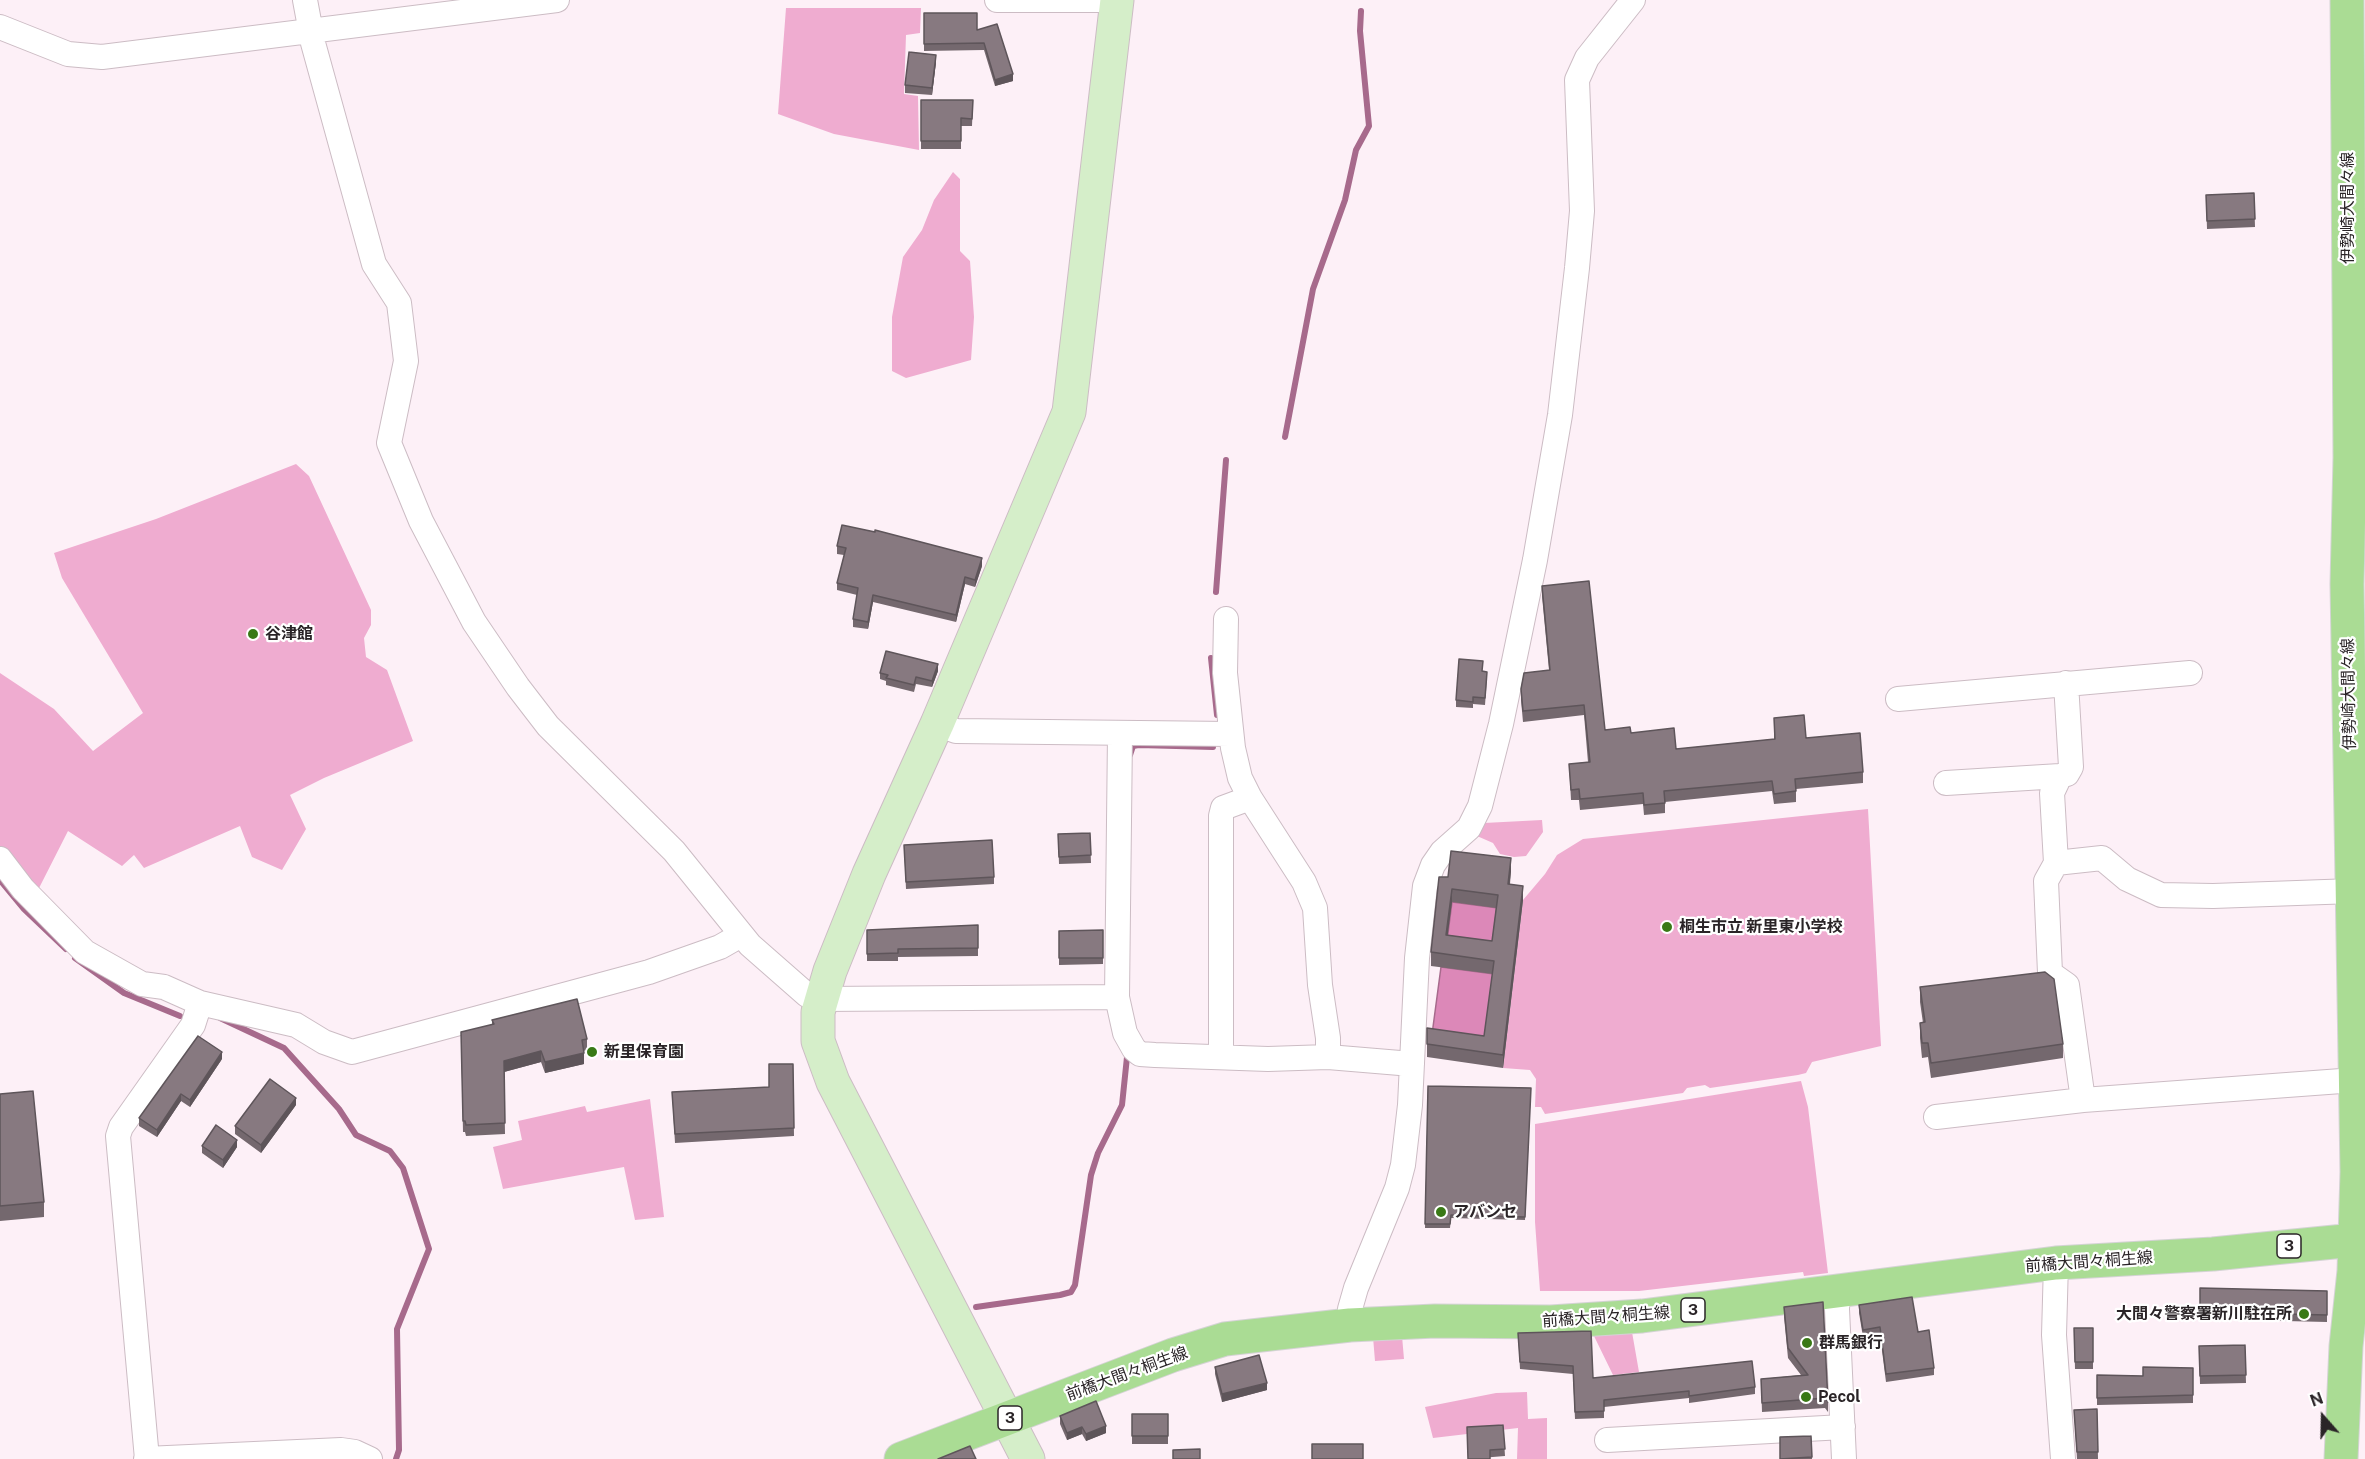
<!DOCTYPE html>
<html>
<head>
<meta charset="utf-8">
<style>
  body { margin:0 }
  #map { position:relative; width:2365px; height:1459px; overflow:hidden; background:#fdf0f7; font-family:"Public Sans",sans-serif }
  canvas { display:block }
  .north { position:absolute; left:2293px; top:1387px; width:60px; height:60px; -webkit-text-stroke:4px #fff; paint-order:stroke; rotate:340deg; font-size:16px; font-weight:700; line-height:24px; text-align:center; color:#2a2427 }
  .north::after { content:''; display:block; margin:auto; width:21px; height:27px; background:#2a2427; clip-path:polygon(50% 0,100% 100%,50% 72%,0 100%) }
</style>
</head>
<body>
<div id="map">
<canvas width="2365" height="1459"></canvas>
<div class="north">N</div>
</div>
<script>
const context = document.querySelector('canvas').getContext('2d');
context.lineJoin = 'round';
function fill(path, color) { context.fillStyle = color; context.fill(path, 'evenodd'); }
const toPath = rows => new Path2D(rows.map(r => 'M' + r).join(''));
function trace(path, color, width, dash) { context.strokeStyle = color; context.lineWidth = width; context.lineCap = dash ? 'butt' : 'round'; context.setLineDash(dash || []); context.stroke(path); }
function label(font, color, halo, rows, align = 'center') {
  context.font = font + ' "Public Sans","Noto Sans JP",sans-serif'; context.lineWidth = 4.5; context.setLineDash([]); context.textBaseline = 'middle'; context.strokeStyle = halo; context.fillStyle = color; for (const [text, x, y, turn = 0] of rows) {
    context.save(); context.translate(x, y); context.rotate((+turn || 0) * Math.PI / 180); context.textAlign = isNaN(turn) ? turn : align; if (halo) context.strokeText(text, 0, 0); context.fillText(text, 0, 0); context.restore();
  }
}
const green = toPath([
  [786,8,921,8,920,33,906,35,904,94,918,96,919,150,834,134,778,114],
  [953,172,960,179,960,251,970,261,974,317,971,360,906,378,892,371,892,317,903,257,922,230,934,200],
  [296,464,309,476,371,610,371,625,364,638,366,657,387,670,413,741,324,778,290,795,306,829,282,870,252,857,240,826,144,868,134,855,122,866,68,831,37,892,0,847,0,673,54,709,93,751,143,713,62,578,54,553,156,519],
  [1868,809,1881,1046,1812,1062,1806,1073,1798,1075,1710,1088,1705,1085,1687,1088,1683,1093,1545,1114,1541,1107,1535,1107,1536,1079,1530,1070,1503,1068,1523,900,1545,874,1557,855,1583,839],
  [1542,820,1543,832,1526,856,1514,857,1500,854,1493,843,1477,836,1484,823],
  [1801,1081,1808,1107,1828,1273,1804,1276,1803,1272,1639,1291,1540,1291,1535,1222,1535,1124],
  [650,1099,664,1217,635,1220,624,1167,503,1189,493,1147,522,1140,518,1121,585,1106,587,1112],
  [1632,1332,1639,1372,1613,1375,1593,1334],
  [1402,1336,1404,1359,1375,1361,1373,1337],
  [1527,1392,1528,1419,1547,1418,1547,1459,1517,1459,1518,1428,1433,1438,1425,1407,1496,1393]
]);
const water = toPath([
  [1452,902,1498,908,1492,955,1446,949,1452,902],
  [1441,967,1494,974,1484,1049,1431,1042,1441,967]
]);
const stream = toPath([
  [1285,437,1313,289,1345,200,1356,150,1369,126,1360,31,1361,11],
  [1216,592,1226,460],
  [1211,658,1217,715],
  [1130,755,1133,746,1139,745,1213,747],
  [0,880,24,909,66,949],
  [75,958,124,993,180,1016],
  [220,1018,284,1048,339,1109,356,1135,390,1151,403,1168,429,1249,397,1329,399,1450,396,1459],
  [976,1307,1060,1295,1071,1292,1075,1285,1091,1175,1098,1153,1122,1105,1127,1057]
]);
const street = toPath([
  [305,0,313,43,374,264,399,303,406,361,389,443,421,521,474,622,518,687,548,726,674,851,750,945,807,995,820,999,1117,997],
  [997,0,1105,0],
  [0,27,68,54,102,57,557,0],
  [1226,619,1225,673,1233,748,1240,778,1250,798,1304,882,1315,908,1320,985,1328,1038,1328,1057],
  [2066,683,2071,767,2067,774,2060,776,2052,793,2056,863,2046,881,2050,973,2067,985,2083,1100],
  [1898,699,2190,673],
  [937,724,956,731,1230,734],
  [1120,734,1117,997,1125,1033,1134,1049,1140,1054,1155,1055,1268,1059,1328,1057,1412,1064],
  [1946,783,2060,776],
  [0,859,23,889,85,952,142,984,164,987,200,1003,296,1025,324,1042,352,1052,649,972,720,947,741,935],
  [2056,863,2102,858,2127,879,2161,895,2213,896,2353,891],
  [1221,1057,1221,816,1223,808,1250,798],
  [1936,1117,2083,1100,2355,1080],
  [2056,1263,2054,1335,2063,1459],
  [1838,1291,1837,1309,1844,1459],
  [1350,1325,1350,1309,1356,1288,1397,1188,1403,1165,1410,1105,1417,958,1425,886,1433,865,1442,852,1469,828,1480,806,1501,724,1535,560,1560,415,1577,268,1582,211,1577,80,1587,58,1633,0],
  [1607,1440,1843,1427],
  [146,1459,341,1450,355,1452,370,1459],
  [147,1459,118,1136,121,1127,193,1025,200,1003]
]);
const secondary = toPath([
  [1028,1459,833,1082,818,1041,818,1012,830,971,869,874,937,724,1069,412,1117,0]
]);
const primary = toPath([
  [901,1459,1173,1355,1225,1339,1350,1325,1435,1321,1551,1322,1642,1316,2056,1263,2213,1254,2365,1239],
  [2341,1459,2346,1346,2354,1271,2357,1172,2347,584,2350,458,2347,0]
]);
const wall = toPath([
  [924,13,977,30,1013,81,995,86,984,50,924,51],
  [936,62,932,95,905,93,905,85],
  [921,100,973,100,972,126,961,126,961,149,921,149],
  [2254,193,2255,227,2207,229,2206,195],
  [837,546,982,566,975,587,965,584,956,622,873,602,868,629,853,627,853,619,857,595,837,590,837,583,844,555,837,554],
  [1542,586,1605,730,1631,733,1676,749,1774,739,1774,718,1863,772,1863,783,1796,789,1796,802,1774,804,1772,791,1665,802,1665,813,1644,815,1643,804,1580,810,1579,800,1571,800,1569,764,1588,762,1584,715,1523,722,1521,700,1521,689,1549,670,1542,596],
  [938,671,932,687,916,684,914,692,886,685,886,681,880,679,880,673],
  [1483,671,1487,678,1485,705,1473,704,1473,708,1456,707,1456,700],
  [1090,833,1091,863,1059,864,1058,834],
  [904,845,994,877,994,884,906,889],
  [1511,871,1510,884,1523,900,1503,1068,1427,1057,1427,1044,1484,1036,1493,974,1431,966,1431,952,1448,877],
  [1452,902,1496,908,1492,941,1447,935],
  [978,925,978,956,898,957,898,961,867,961,867,930],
  [1103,930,1103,964,1059,965,1059,931],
  [1920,987,2063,1044,2063,1058,1931,1078,1928,1057,1922,1058,1920,1038,1920,1023,1923,1023,1920,1002],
  [492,1020,587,1039,587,1050,583,1051,584,1064,545,1073,541,1062,504,1072,505,1134,466,1136,465,1132,463,1132,461,1032,492,1025],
  [222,1059,190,1107,181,1101,157,1137,139,1126,139,1118],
  [793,1064,794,1136,675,1143,672,1092,769,1087],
  [1428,1086,1531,1088,1525,1220,1451,1218,1450,1228,1425,1228],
  [0,1094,44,1202,44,1217,0,1221],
  [296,1105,261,1153,235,1134,235,1126],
  [202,1146,237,1147,223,1168,202,1153],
  [2200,1288,2327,1291,2327,1322,2200,1319],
  [1859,1305,1918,1332,1934,1368,1934,1375,1886,1382,1880,1335,1863,1337,1859,1313],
  [1784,1307,1828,1402,1828,1412,1825,1408,1762,1412,1761,1379,1801,1375,1788,1358,1784,1317],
  [2093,1328,2093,1369,2075,1369,2074,1329],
  [1518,1333,1593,1378,1755,1387,1755,1394,1689,1403,1689,1398,1604,1407,1604,1418,1575,1419,1573,1374,1520,1369],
  [2245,1345,2246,1383,2200,1384,2199,1346],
  [1215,1367,1267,1390,1222,1402,1215,1374],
  [2193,1368,2193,1403,2097,1405,2097,1375,2143,1376],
  [2097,1409,2098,1459,2077,1459,2074,1410],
  [1132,1414,1168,1414,1168,1444,1132,1444],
  [1060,1416,1106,1433,1086,1441,1082,1434,1067,1440,1060,1424],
  [1503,1425,1505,1456,1468,1459],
  [1811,1436,1812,1459,1780,1459]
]);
const shadedWall = toPath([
  [936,55,936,62,932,95,932,88],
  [1013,74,1013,81,995,86,995,80],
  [982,558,982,566,975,587,975,580],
  [965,577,965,584,956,622,956,615],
  [873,595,873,602,868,629,868,622],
  [938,664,938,671,932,687,932,681],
  [1511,858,1511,871,1508,897,1508,884],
  [1523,886,1523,900,1503,1068,1503,1055],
  [1452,889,1452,902,1446,949,1446,935],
  [541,1051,541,1062,504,1072,504,1061],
  [222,1052,222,1059,190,1107,190,1100],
  [584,1053,584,1064,545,1073,545,1062],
  [181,1094,181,1101,157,1137,157,1130],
  [296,1098,296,1105,261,1153,261,1145],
  [237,1140,237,1147,223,1168,223,1160],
  [1267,1383,1267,1390,1222,1402,1222,1394],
  [1106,1426,1106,1433,1086,1441,1086,1434],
  [1082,1427,1082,1434,1067,1440,1067,1433]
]);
const building = toPath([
  [924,13,977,13,977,30,997,24,1013,74,995,80,984,43,924,44,924,13],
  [909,52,936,55,932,88,905,85,909,52],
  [921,100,973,100,972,119,961,118,961,141,921,141,921,100],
  [2254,193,2255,219,2207,221,2206,195,2254,193],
  [842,525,875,532,875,530,982,558,975,580,965,577,956,615,873,595,868,622,853,619,858,588,837,583,846,548,837,546,842,525],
  [1589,581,1605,730,1630,727,1631,733,1674,728,1676,749,1775,739,1774,718,1804,715,1806,738,1860,733,1863,772,1795,779,1796,791,1774,794,1772,781,1664,791,1665,803,1644,805,1643,793,1580,799,1579,789,1571,790,1569,764,1590,762,1584,705,1523,711,1521,689,1524,673,1550,670,1542,586,1589,581],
  [886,651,938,664,932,681,916,677,914,685,886,678,888,675,880,673,886,651],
  [1459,659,1483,661,1482,671,1487,672,1485,698,1473,697,1473,702,1456,700,1459,659],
  [1090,833,1091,855,1059,857,1058,834,1090,833],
  [992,840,994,877,906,882,904,845,992,840],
  [1451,851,1511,858,1508,884,1523,886,1503,1055,1427,1044,1427,1028,1484,1036,1494,961,1431,952,1439,877,1448,877,1451,851],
  [1452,889,1498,895,1492,941,1446,935,1452,889],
  [978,925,978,948,898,949,898,953,867,954,867,930,978,925],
  [1103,930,1103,958,1059,958,1059,931,1103,930],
  [2045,972,2054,979,2063,1044,1931,1063,1928,1043,1922,1043,1920,1023,1925,1022,1920,987,2045,972],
  [577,999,587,1039,582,1040,584,1053,545,1062,541,1051,504,1061,505,1123,466,1125,465,1121,463,1121,461,1032,494,1024,492,1020,577,999],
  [198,1036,222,1052,190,1100,181,1094,157,1130,139,1118,198,1036],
  [769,1064,793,1064,794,1128,675,1134,672,1092,769,1087,769,1064],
  [270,1079,296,1098,261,1145,235,1126,270,1079],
  [1428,1086,1531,1088,1525,1217,1451,1215,1450,1224,1425,1224,1428,1086],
  [33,1091,44,1202,0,1206,0,1094,33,1091],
  [216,1125,237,1140,223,1160,202,1146,216,1125],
  [2200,1288,2327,1291,2327,1315,2200,1312,2200,1288],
  [1912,1297,1918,1332,1929,1330,1934,1368,1886,1374,1880,1327,1863,1330,1859,1305,1912,1297],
  [1823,1302,1828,1402,1825,1398,1762,1403,1761,1379,1808,1375,1788,1348,1784,1307,1823,1302],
  [2074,1328,2093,1328,2093,1362,2075,1362,2074,1328],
  [1591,1331,1593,1378,1752,1361,1755,1387,1689,1396,1689,1391,1604,1400,1604,1411,1575,1412,1573,1366,1520,1362,1518,1333,1591,1331],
  [2245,1345,2246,1375,2200,1376,2199,1346,2245,1345],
  [1259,1355,1267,1383,1222,1394,1215,1367,1259,1355],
  [2143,1367,2193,1368,2193,1395,2097,1398,2097,1375,2143,1376,2143,1367],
  [1096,1401,1106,1426,1086,1434,1082,1427,1067,1433,1060,1416,1096,1401],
  [2097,1409,2098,1452,2077,1452,2074,1410,2097,1409],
  [1132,1414,1168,1414,1168,1436,1132,1436,1132,1414],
  [1503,1425,1505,1449,1490,1450,1490,1459,1468,1459,1467,1427,1503,1425],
  [1811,1436,1812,1457,1780,1459,1780,1437,1811,1436],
  [1312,1444,1363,1444,1363,1459,1312,1459,1312,1444],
  [970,1446,976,1459,938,1459,970,1446],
  [1200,1449,1200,1459,1173,1459,1173,1450,1200,1449]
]);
const markers = [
  [253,634,6,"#397916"],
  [1667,927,6,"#397916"],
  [592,1052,6,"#397916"],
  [1441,1212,6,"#397916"],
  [2304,1314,6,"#397916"],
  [1807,1343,6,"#397916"],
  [1806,1397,6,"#397916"]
];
const shields = [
  [2289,1246,24],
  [1693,1310,24],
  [1010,1418,24]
];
const shieldNames = [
  ["3",2289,1246],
  ["3",1693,1310],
  ["3",1010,1418]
];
const streetNames = [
  ["伊勢崎大間々線",2348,208,-90],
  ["伊勢崎大間々線",2349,694,-91],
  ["前橋大間々桐生線",2089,1262,-4],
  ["前橋大間々桐生線",1606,1317,-4],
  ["前橋大間々桐生線",1127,1374,-20]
];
const poiNames = [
  ["谷津館",265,634],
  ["桐生市立 新里東小学校",1679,927],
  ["新里保育園",604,1052],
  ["アバンセ",1453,1212],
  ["大間々警察署新川駐在所",2292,1314,"right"],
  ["群馬銀行",1819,1343],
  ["Pecol",1818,1397]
];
fill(green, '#efacd0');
fill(water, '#dc88b8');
trace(water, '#a76a8c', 1.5);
trace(stream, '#a76a8c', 6);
trace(street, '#ccbcc4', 26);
trace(secondary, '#ccbcc4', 35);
trace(primary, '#d4d3d4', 35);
trace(street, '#fff', 24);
trace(secondary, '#d5eec9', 33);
trace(primary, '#aadc94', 33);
fill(wall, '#74686e');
fill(shadedWall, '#5e555a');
fill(building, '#877980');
trace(building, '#5e555a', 1.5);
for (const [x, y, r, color] of markers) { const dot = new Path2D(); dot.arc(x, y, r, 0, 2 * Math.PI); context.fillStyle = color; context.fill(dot); trace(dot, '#fff', 2); }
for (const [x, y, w] of shields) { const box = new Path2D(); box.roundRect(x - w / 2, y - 12, w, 24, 4.5); context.fillStyle = '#fff'; context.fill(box); trace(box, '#2a2427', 1.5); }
label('bold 15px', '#2a2427', null, shieldNames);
label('16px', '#2a2427', '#fff', streetNames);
label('bold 16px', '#2a2427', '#fff', poiNames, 'left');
</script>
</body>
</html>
